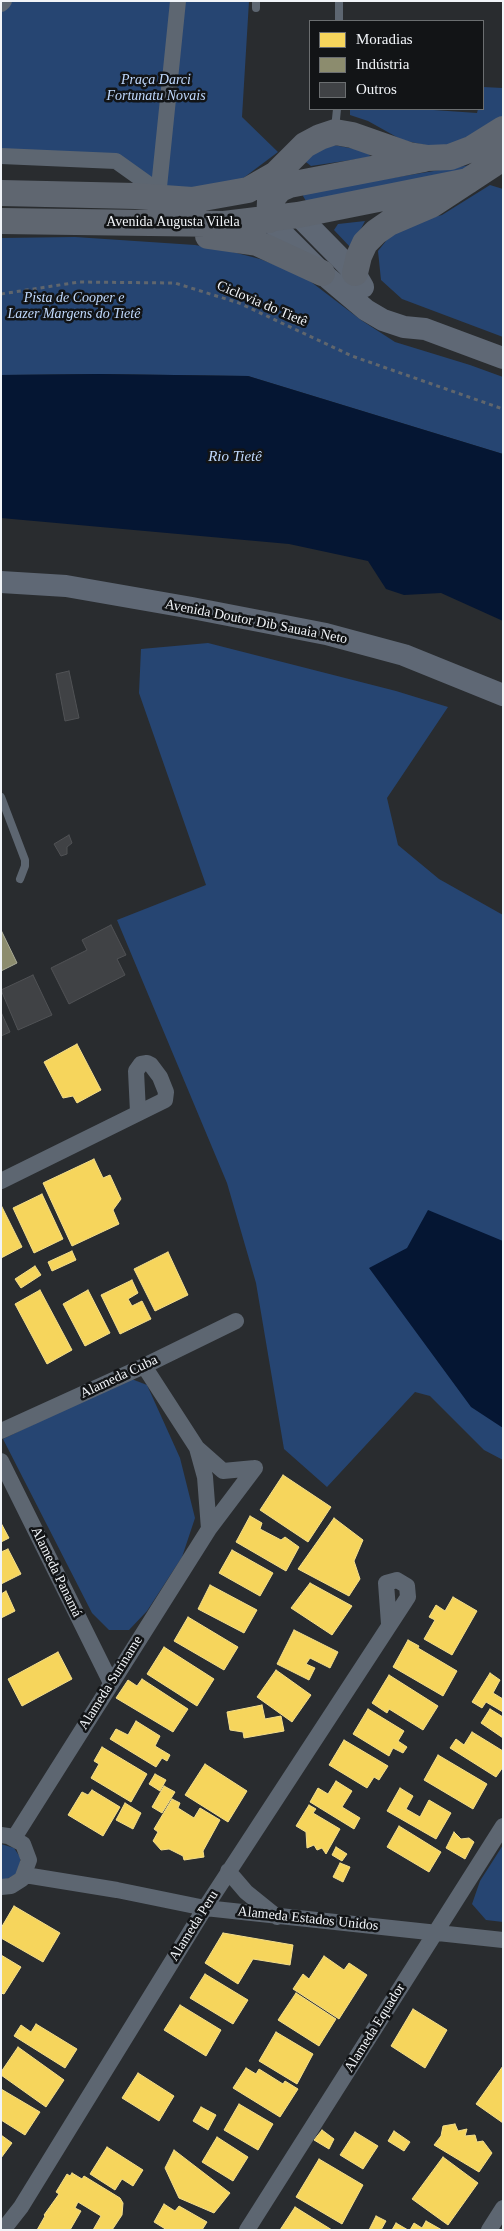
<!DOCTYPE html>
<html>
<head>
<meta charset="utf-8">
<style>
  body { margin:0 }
  #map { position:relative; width:504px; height:2231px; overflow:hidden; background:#292c2f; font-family:"Times New Roman",serif }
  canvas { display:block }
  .frame { position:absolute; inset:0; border:2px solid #f1f4f8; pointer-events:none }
  .legend { position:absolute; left:309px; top:20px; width:175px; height:90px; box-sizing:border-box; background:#121416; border:1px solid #6b6e70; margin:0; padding:6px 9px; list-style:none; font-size:15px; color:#f1f4f8 }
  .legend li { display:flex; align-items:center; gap:10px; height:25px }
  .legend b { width:25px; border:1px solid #6b6e70 }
</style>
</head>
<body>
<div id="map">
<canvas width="504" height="2231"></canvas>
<div class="frame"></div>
<ul class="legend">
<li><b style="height:14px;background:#f6d55c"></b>Moradias</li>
<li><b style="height:14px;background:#8c8c6e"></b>Indústria</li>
<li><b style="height:14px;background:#404245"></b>Outros</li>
</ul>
</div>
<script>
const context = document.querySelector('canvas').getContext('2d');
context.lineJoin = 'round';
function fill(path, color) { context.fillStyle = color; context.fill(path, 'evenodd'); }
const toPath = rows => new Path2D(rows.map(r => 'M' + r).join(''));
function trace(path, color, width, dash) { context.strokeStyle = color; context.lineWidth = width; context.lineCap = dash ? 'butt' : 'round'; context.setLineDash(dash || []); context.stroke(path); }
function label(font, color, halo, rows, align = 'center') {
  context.font = font + ' "Times New Roman",serif'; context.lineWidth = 5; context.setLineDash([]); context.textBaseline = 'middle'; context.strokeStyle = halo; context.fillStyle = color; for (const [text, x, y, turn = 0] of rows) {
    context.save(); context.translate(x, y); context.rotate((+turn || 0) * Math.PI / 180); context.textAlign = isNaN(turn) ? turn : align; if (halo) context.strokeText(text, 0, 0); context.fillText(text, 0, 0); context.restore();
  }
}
const green = toPath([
  [1,1,249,1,242,117,278,152,242,179,208,190,162,191,114,163,1,159],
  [483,87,503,88,503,119,443,149,402,140,368,121,350,115,350,109,419,109,477,113,478,109,483,109],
  [328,144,366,151,371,157,311,166,302,159],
  [477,164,468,176,306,201,303,196,305,192],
  [490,185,503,189,503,337,402,299,381,280,378,251,397,227,442,215],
  [365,221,351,248,334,230,338,224],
  [75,237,195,245,229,251,260,259,302,275,361,320,395,342,470,365,503,377,503,454,248,376,99,374,1,375,1,238],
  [208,643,396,691,448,707,387,798,398,845,439,879,503,915,503,1460,484,1450,430,1396,415,1392,327,1487,284,1449,256,1283,227,1183,117,920,206,885,139,693,141,649],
  [129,1378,147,1385,180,1458,195,1518,182,1557,147,1611,129,1630,109,1630,92,1613,3,1439],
  [1,1844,14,1848,20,1857,20,1863,16,1874,5,1880,1,1879],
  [503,1845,503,1922,486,1920,472,1904,480,1881]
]);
const water = toPath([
  [99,374,248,376,503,454,503,621,441,593,404,595,386,589,368,561,289,544,1,518,1,375],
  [428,1210,503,1241,503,1428,471,1407,369,1268,407,1248]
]);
const homes = toPath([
  [77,1044,101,1090,77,1103,73,1096,63,1098,44,1062,77,1044],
  [94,1159,103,1178,110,1175,121,1199,113,1210,119,1224,72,1246,43,1183,94,1159],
  [42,1194,63,1239,34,1253,13,1208,42,1194],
  [1,1205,22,1247,1,1258,1,1205],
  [72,1251,76,1260,52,1271,48,1262,72,1251],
  [168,1252,188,1295,155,1311,134,1269,168,1252],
  [35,1266,41,1275,21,1288,15,1279,35,1266],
  [132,1280,138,1293,128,1299,132,1306,142,1301,151,1319,120,1334,101,1295,132,1280],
  [40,1290,72,1350,47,1364,15,1304,40,1290],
  [88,1290,110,1333,85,1346,63,1304,88,1290],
  [283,1475,331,1507,308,1542,260,1510,283,1475],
  [250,1516,262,1523,260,1529,281,1540,285,1537,299,1547,286,1571,236,1542,250,1516],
  [334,1518,363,1540,354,1561,360,1579,349,1596,298,1569,334,1518],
  [1,1523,9,1538,1,1542,1,1523],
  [8,1549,21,1574,1,1584,1,1552,8,1549],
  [232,1550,273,1573,260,1596,219,1573,232,1550],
  [310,1583,352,1606,332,1635,291,1608,310,1583],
  [210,1585,257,1610,244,1633,198,1609,210,1585],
  [6,1591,15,1611,1,1618,1,1594,6,1591],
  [453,1597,477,1611,452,1655,424,1639,435,1620,429,1617,436,1605,445,1611,453,1597],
  [188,1617,238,1647,224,1670,174,1641,188,1617],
  [294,1630,338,1652,330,1668,310,1658,306,1664,315,1668,309,1680,277,1664,294,1630],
  [408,1640,419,1646,418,1648,457,1671,443,1696,393,1667,408,1640],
  [164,1647,214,1679,197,1706,147,1674,164,1647],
  [58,1652,72,1679,22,1706,8,1679,58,1652],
  [276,1670,311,1695,292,1722,257,1697,276,1670],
  [490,1673,500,1680,493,1693,503,1699,503,1712,486,1702,482,1708,472,1702,490,1673],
  [389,1675,438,1706,423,1730,389,1709,387,1713,372,1703,389,1675],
  [142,1679,188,1709,173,1732,116,1698,128,1680,137,1686,142,1679],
  [262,1705,265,1719,281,1716,284,1731,244,1738,243,1732,230,1730,227,1712,262,1705],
  [368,1709,404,1731,398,1741,407,1747,403,1753,393,1748,389,1756,353,1734,368,1709],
  [490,1709,503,1717,503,1738,481,1723,490,1709],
  [136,1721,160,1736,155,1746,170,1755,167,1761,162,1758,156,1767,110,1739,116,1729,128,1735,136,1721],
  [472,1732,503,1751,503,1767,496,1777,450,1748,456,1739,464,1745,472,1732],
  [344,1740,388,1766,379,1780,374,1777,367,1788,329,1765,344,1740],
  [102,1747,147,1774,131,1802,91,1778,99,1764,94,1761,102,1747],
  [438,1755,487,1784,473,1809,424,1780,438,1755],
  [205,1764,247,1791,228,1822,185,1795,205,1764],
  [155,1774,166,1780,160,1791,149,1784,155,1774],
  [336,1781,352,1791,342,1807,360,1818,354,1829,310,1802,318,1788,328,1794,336,1781],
  [164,1786,175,1792,162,1813,152,1807,164,1786],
  [400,1788,413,1796,406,1809,420,1817,429,1800,451,1813,436,1839,387,1811,400,1788],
  [92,1790,120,1807,103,1836,68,1815,82,1792,88,1795,92,1790],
  [172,1799,180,1803,178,1808,194,1818,200,1808,220,1820,203,1851,204,1857,184,1860,183,1856,169,1849,161,1850,153,1841,158,1832,154,1829,172,1799],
  [125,1803,141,1813,133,1829,116,1820,125,1803],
  [309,1805,316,1809,313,1813,340,1829,326,1854,322,1848,317,1850,314,1845,307,1848,306,1832,296,1826,309,1805],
  [399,1826,441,1852,429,1872,387,1847,399,1826],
  [454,1832,461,1839,469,1838,474,1842,465,1859,446,1848,454,1832],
  [336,1847,347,1854,342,1861,332,1855,336,1847],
  [340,1863,350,1867,343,1882,333,1877,340,1863],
  [14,1906,60,1933,43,1962,1,1938,1,1928,14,1906],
  [223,1933,293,1945,290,1965,253,1959,238,1984,205,1963,223,1933],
  [1,1955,21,1967,4,1994,1,1993,1,1955],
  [324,1956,344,1970,349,1963,367,1975,339,2019,293,1989,303,1974,309,1979,324,1956],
  [205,1974,248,2000,233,2024,190,1998,205,1974],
  [296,1993,336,2019,319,2046,278,2020,296,1993],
  [180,2005,221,2030,206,2056,164,2030,180,2005],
  [413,2009,447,2030,425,2068,391,2046,413,2009],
  [36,2024,77,2049,65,2068,14,2036,21,2025,31,2032,36,2024],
  [276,2032,313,2054,297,2084,259,2061,276,2032],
  [18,2047,64,2080,46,2107,1,2075,1,2072,18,2047],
  [503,2066,503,2123,476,2104,503,2066],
  [246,2068,256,2074,259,2069,283,2084,285,2081,298,2089,280,2117,233,2088,246,2068],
  [138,2073,174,2096,159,2121,122,2098,138,2073],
  [1,2089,40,2112,25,2135,1,2120,1,2089],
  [239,2104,273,2124,258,2150,224,2130,239,2104],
  [201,2107,216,2115,208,2130,193,2121,201,2107],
  [455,2124,458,2131,467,2129,465,2136,475,2135,477,2142,483,2141,492,2153,479,2172,434,2145,441,2136,443,2126,455,2124],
  [322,2130,334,2139,329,2149,314,2140,322,2130],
  [394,2131,410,2142,404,2151,388,2141,394,2131],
  [355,2132,378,2146,363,2169,340,2155,355,2132],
  [1,2135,12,2143,1,2158,1,2135],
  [217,2137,248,2157,233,2181,202,2162,217,2137],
  [107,2147,143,2170,133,2186,122,2179,115,2190,90,2174,107,2147],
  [174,2150,230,2193,214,2213,179,2198,165,2168,174,2150],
  [443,2157,478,2183,448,2225,412,2199,443,2157],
  [319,2159,363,2185,342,2224,296,2197,319,2159],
  [72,2173,82,2179,84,2176,120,2198,123,2203,122,2215,112,2230,93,2230,101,2216,78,2202,75,2208,81,2211,70,2230,37,2230,45,2216,44,2215,59,2194,56,2192,67,2174,70,2176,72,2173],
  [164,2204,175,2211,179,2206,207,2222,202,2230,167,2230,154,2222,164,2204],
  [295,2207,332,2230,280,2230,295,2207],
  [376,2216,386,2221,381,2230,369,2230,376,2216],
  [426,2221,442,2230,410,2230,414,2223,422,2228,426,2221],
  [396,2223,408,2230,392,2230,396,2223]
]);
const industry = toPath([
  [1,930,17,963,1,971,1,930]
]);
const building = toPath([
  [69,671,79,718,65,721,56,674,69,671],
  [69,835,72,843,67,847,67,854,61,856,54,844,69,835],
  [111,925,126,955,117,959,125,975,69,1004,51,968,87,950,82,940,111,925],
  [33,975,52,1015,18,1030,1,990,33,975],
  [1,1012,10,1032,1,1036,1,1012]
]);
const path = toPath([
  [1,294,79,282,175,283,239,303,352,356,503,409]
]);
const lane = toPath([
  [256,8,256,1],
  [339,21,339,1],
  [335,129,337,109],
  [1,797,25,860,25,866,20,879]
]);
const street = toPath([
  [1,4,4,1],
  [1,156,116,161,151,186,159,187,178,1],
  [1,1181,165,1100,166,1092,160,1077,151,1065,147,1063,141,1064,136,1071,138,1112],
  [144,1366,197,1448,205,1477,209,1529],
  [1,1431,144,1366,236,1321],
  [197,1448,223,1471,255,1468],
  [1,1461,111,1683],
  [1,1835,8,1836,23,1844,29,1860,22,1879,11,1886,1,1887],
  [14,1838,209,1529,255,1468],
  [228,1871,246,1892,277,1917],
  [25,1875,117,1890,205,1908,503,1940],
  [3,2230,21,2207,205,1908,408,1597,407,1586,397,1580,386,1583,389,1624],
  [247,2230,503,1826],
  [489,2230,503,2208]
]);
const secondary = toPath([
  [298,215,355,273,363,287],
  [269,220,322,273,366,310,383,320,404,327,425,329,503,358],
  [1,582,66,586,192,608,326,634,404,655,503,695]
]);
const primary = toPath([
  [1,193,136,196,192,200,248,190,276,174,305,145,320,137,335,132,352,135,409,155,428,158,450,157,471,149,503,129],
  [269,220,270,201,280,189,289,185,424,159],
  [1,221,224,224,298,215,468,181],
  [208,236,257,243,322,273],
  [355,273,359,256,365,243,376,232,389,223,431,205,503,158]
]);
const parkNames = [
  ["Praça Darci",156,80],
  ["Fortunatu Novais",156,96],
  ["Pista de Cooper e",74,298],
  ["Lazer Margens do Tietê",74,314]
];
const streetNames = [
  ["Avenida Augusta Vilela",173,222],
  ["Ciclovia do Tietê",262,304,23],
  ["Avenida Doutor Dib Sauaia Neto",256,622,11],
  ["Alameda Cuba",119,1377,-25],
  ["Alameda Panamá",56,1572,64],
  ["Alameda Suriname",111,1683,-58],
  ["Alameda Estados Unidos",308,1919,6],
  ["Alameda Peru",194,1926,-58],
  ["Alameda Equador",375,2028,-58]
];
const waterNames = [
  ["Rio Tietê",235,457]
];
fill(green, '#264572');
fill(water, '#051633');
fill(homes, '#f6d55c');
trace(homes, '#f4de8b', 1);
fill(industry, '#8c8c6e');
trace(industry, '#aaab97', 1);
fill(building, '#404245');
trace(building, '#505255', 1);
trace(path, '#60666d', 3, [4, 4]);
trace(lane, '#5d6671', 8);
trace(street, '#5d6671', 16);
trace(secondary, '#5f6875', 22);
trace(primary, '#5f6670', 26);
label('italic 14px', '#c0d9fd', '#121416', parkNames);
label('14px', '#f1f4f8', '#121416', streetNames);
label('italic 15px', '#c0d9fd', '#121416', waterNames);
</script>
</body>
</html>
